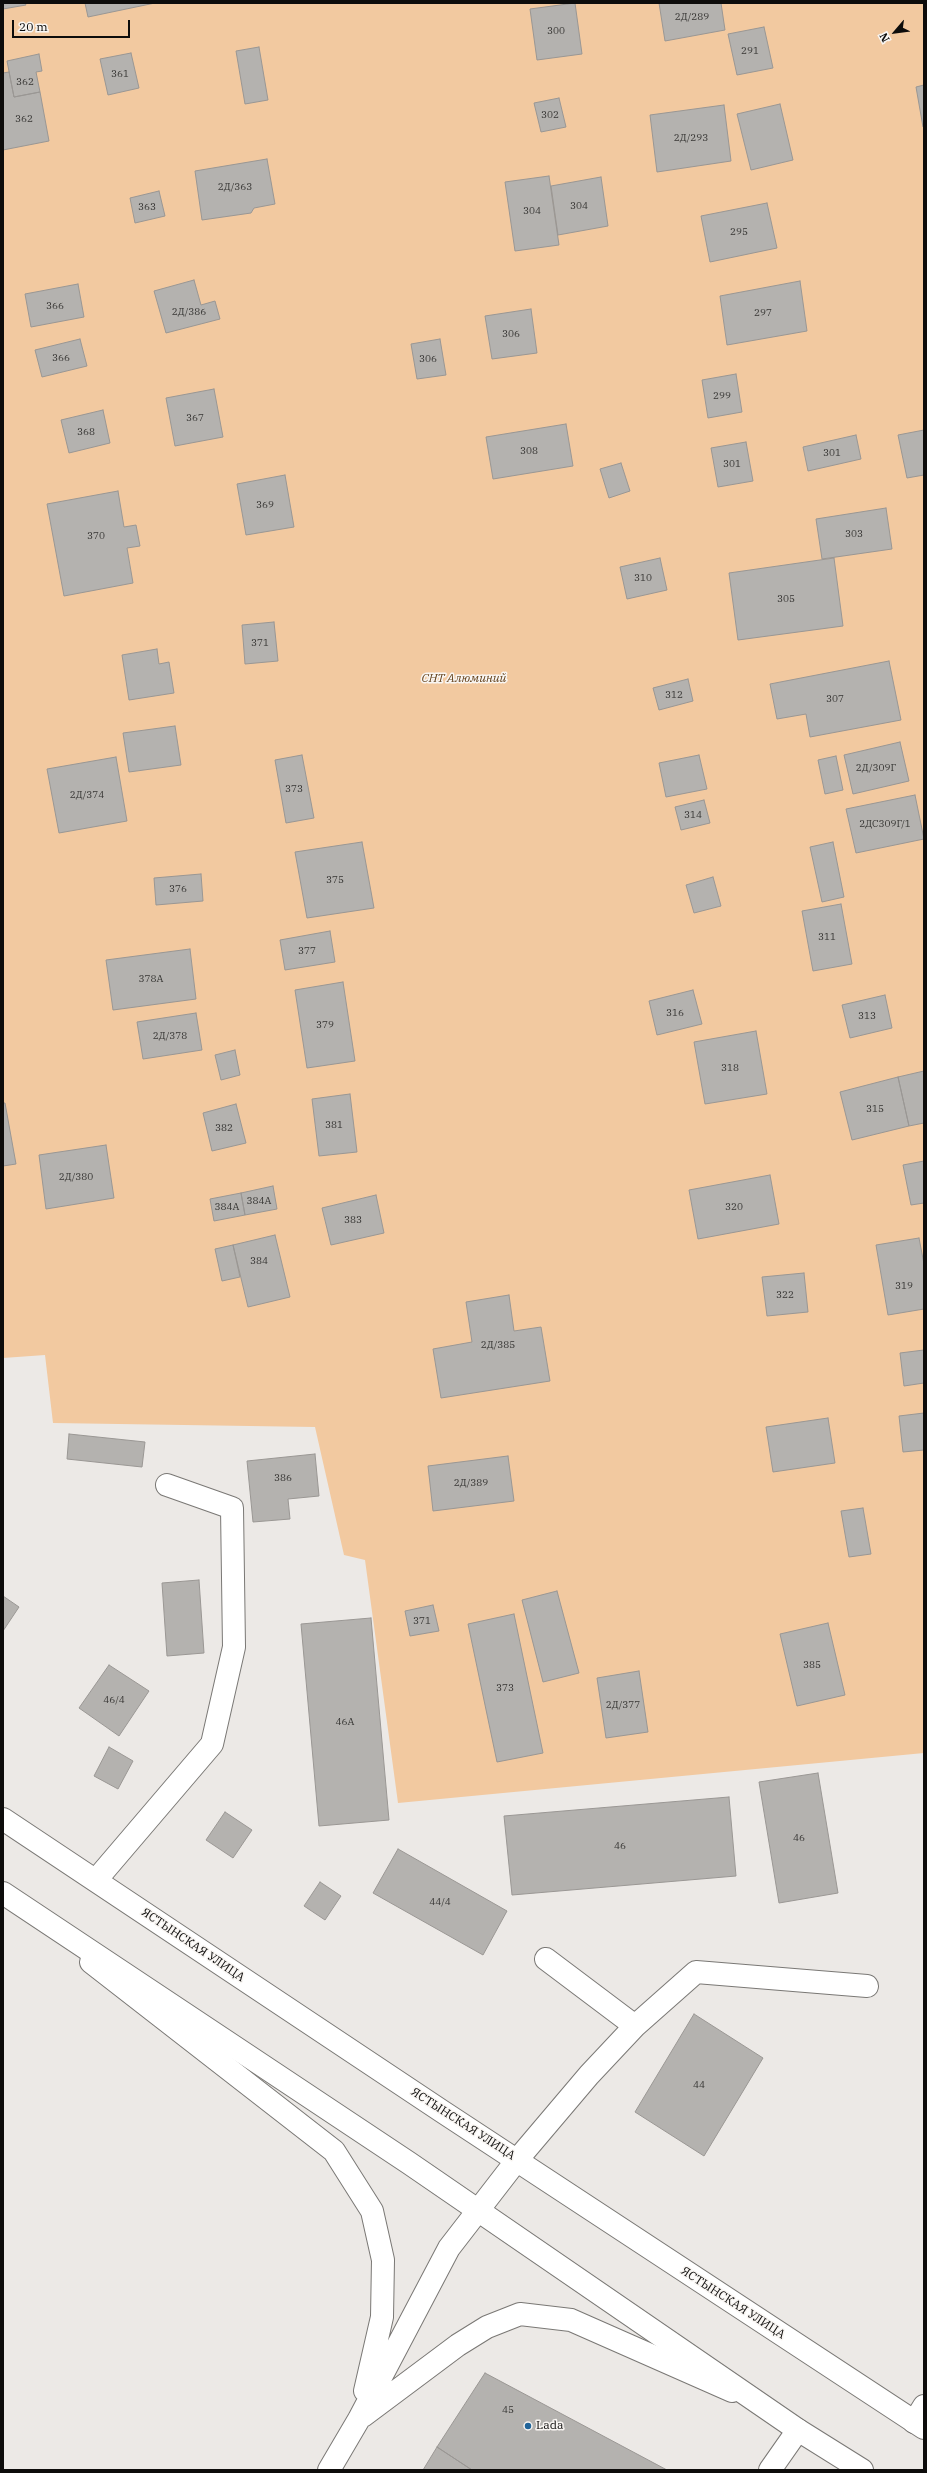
<!DOCTYPE html>
<html>
<head>
<meta charset="utf-8">
<style>
  body { margin:0 }
  #map { position:relative; width:927px; height:2473px; overflow:hidden; background:#ece9e6; font-family:"IBM Plex Serif",serif }
  canvas { display:block }
  .frame { position:absolute; inset:0; border:4px solid #0d0c0b; pointer-events:none }
  .north { position:absolute; left:875px; top:12px; width:40px; height:40px; -webkit-text-stroke:3px #f9f6f3; paint-order:stroke; rotate:242deg; font-size:11px; font-weight:700; line-height:16px; text-align:center; color:#0d0c0b }
  .north::after { content:''; display:block; margin:auto; width:14px; height:18px; background:#0d0c0b; clip-path:polygon(50% 0,100% 100%,50% 72%,0 100%) }
  .scale { position:absolute; left:12px; top:20px; width:118px; height:18px; box-sizing:border-box; border:2px solid #0d0c0b; border-top:0; padding-left:5px; font-size:12px; line-height:14px; white-space:nowrap; color:#0d0c0b; -webkit-text-stroke:3px #f9f6f3; paint-order:stroke }
</style>
</head>
<body>
<div id="map">
<canvas width="927" height="2473"></canvas>
<div class="frame"></div>
<div class="north">N</div>
<div class="scale">20 m</div>
</div>
<script>
const context = document.querySelector('canvas').getContext('2d');
context.lineJoin = 'round';
function fill(path, color) { context.fillStyle = color; context.fill(path, 'evenodd'); }
const toPath = rows => new Path2D(rows.map(r => 'M' + r).join(''));
function trace(path, color, width, dash) { context.strokeStyle = color; context.lineWidth = width; context.lineCap = dash ? 'butt' : 'round'; context.setLineDash(dash || []); context.stroke(path); }
function label(font, color, halo, rows, align = 'center') {
  context.font = font + ' "IBM Plex Serif",serif'; context.lineWidth = 3; context.setLineDash([]); context.textBaseline = 'middle'; context.strokeStyle = halo; context.fillStyle = color; for (const [text, x, y, turn = 0] of rows) {
    context.save(); context.translate(x, y); context.rotate((+turn || 0) * Math.PI / 180); context.textAlign = isNaN(turn) ? turn : align; if (halo) context.strokeText(text, 0, 0); context.fillText(text, 0, 0); context.restore();
  }
}
const green = toPath([
  [3,3,924,3,924,1753,398,1803,365,1560,344,1555,315,1427,53,1423,45,1355,3,1358]
]);
const building = toPath([
  [3,3,25,3,26,5,3,9,3,3],
  [85,3,155,3,88,17,85,3],
  [575,3,582,54,537,60,530,9,575,3],
  [659,3,721,3,725,30,665,41,659,3],
  [764,27,773,68,737,75,728,34,764,27],
  [259,47,268,100,245,104,236,51,259,47],
  [131,53,139,88,108,95,100,59,131,53],
  [39,54,42,71,36,72,40,92,14,97,7,61,39,54],
  [9,72,14,97,40,92,49,141,3,150,3,73,9,72],
  [924,85,924,127,923,127,916,87,924,85],
  [559,98,566,127,541,132,534,103,559,98],
  [780,104,793,160,751,170,737,114,780,104],
  [724,105,731,161,657,172,650,115,724,105],
  [267,159,275,204,254,208,251,213,202,220,195,171,267,159],
  [549,176,559,245,515,251,505,182,549,176],
  [601,177,608,226,558,235,551,186,601,177],
  [159,191,165,216,135,223,130,198,159,191],
  [767,203,777,248,710,262,701,216,767,203],
  [194,280,201,305,215,301,220,319,166,333,154,291,194,280],
  [800,281,807,331,727,345,720,296,800,281],
  [78,284,84,317,31,327,25,294,78,284],
  [531,309,537,353,492,359,485,316,531,309],
  [80,339,87,366,42,377,35,350,80,339],
  [440,339,446,375,417,379,411,344,440,339],
  [736,374,742,412,708,418,702,380,736,374],
  [214,389,223,437,175,446,166,398,214,389],
  [103,410,110,443,69,453,61,420,103,410],
  [566,424,573,466,493,479,486,437,566,424],
  [924,430,924,475,907,478,898,435,924,430],
  [856,435,861,459,808,471,803,447,856,435],
  [746,442,753,481,718,487,711,448,746,442],
  [621,463,630,491,609,498,600,469,621,463],
  [285,475,294,527,246,535,237,484,285,475],
  [118,491,124,527,136,525,140,546,127,548,133,583,64,596,47,504,118,491],
  [886,508,892,549,822,559,816,519,886,508],
  [660,558,667,590,627,599,620,567,660,558],
  [834,558,843,626,738,640,729,573,834,558],
  [274,622,278,661,245,664,242,625,274,622],
  [157,649,159,664,169,662,174,693,129,700,122,655,157,649],
  [889,661,901,720,810,737,806,714,777,719,770,684,889,661],
  [688,679,693,701,659,710,653,688,688,679],
  [175,726,181,765,129,772,123,733,175,726],
  [900,742,909,781,853,794,844,755,900,742],
  [302,755,314,818,286,823,275,760,302,755],
  [699,755,707,789,666,797,659,763,699,755],
  [836,756,843,790,825,794,818,760,836,756],
  [116,757,127,821,59,833,47,769,116,757],
  [915,795,924,839,856,853,846,809,915,795],
  [704,800,710,823,681,830,675,807,704,800],
  [362,842,374,908,307,918,295,852,362,842],
  [833,842,844,897,822,902,810,847,833,842],
  [201,874,203,901,156,905,154,878,201,874],
  [713,877,721,906,694,913,686,885,713,877],
  [841,904,852,964,813,971,802,911,841,904],
  [330,931,335,962,285,970,280,940,330,931],
  [190,949,196,999,113,1010,106,960,190,949],
  [343,982,355,1061,307,1068,295,990,343,982],
  [693,990,702,1024,657,1035,649,1001,693,990],
  [885,995,892,1028,850,1038,842,1005,885,995],
  [196,1013,202,1050,143,1059,137,1022,196,1013],
  [756,1031,767,1094,705,1104,694,1042,756,1031],
  [235,1050,240,1075,221,1080,215,1055,235,1050],
  [924,1071,924,1123,909,1126,898,1077,924,1071],
  [898,1077,909,1126,852,1140,840,1092,898,1077],
  [350,1094,357,1152,319,1156,312,1099,350,1094],
  [3,1103,5,1103,16,1164,3,1166,3,1103],
  [236,1104,246,1143,212,1151,203,1113,236,1104],
  [106,1145,114,1198,46,1209,39,1155,106,1145],
  [924,1161,924,1203,911,1205,903,1165,924,1161],
  [770,1175,779,1224,698,1239,689,1190,770,1175],
  [273,1186,277,1209,245,1215,241,1193,273,1186],
  [241,1193,245,1215,214,1221,210,1199,241,1193],
  [376,1195,384,1233,331,1245,322,1208,376,1195],
  [275,1235,290,1297,248,1307,233,1245,275,1235],
  [919,1238,924,1264,924,1309,888,1315,876,1245,919,1238],
  [233,1245,240,1277,222,1281,215,1249,233,1245],
  [804,1273,808,1312,767,1316,762,1277,804,1273],
  [509,1295,514,1331,541,1327,550,1381,441,1398,433,1349,472,1342,466,1302,509,1295],
  [924,1350,924,1383,904,1386,900,1353,924,1350],
  [924,1413,924,1450,903,1452,899,1416,924,1413],
  [828,1418,835,1463,773,1472,766,1427,828,1418],
  [69,1434,145,1442,142,1467,67,1459,69,1434],
  [315,1454,319,1496,288,1499,290,1519,253,1522,247,1461,315,1454],
  [508,1456,514,1501,433,1511,428,1466,508,1456],
  [863,1508,871,1554,849,1557,841,1511,863,1508],
  [199,1580,204,1653,167,1656,162,1583,199,1580],
  [557,1591,579,1673,543,1682,522,1600,557,1591],
  [3,1596,19,1607,3,1631,3,1596],
  [433,1605,439,1631,410,1636,405,1611,433,1605],
  [514,1614,543,1753,497,1762,468,1624,514,1614],
  [371,1618,389,1820,319,1826,301,1624,371,1618],
  [828,1623,845,1695,797,1706,780,1634,828,1623],
  [109,1665,149,1691,119,1736,79,1708,109,1665],
  [639,1671,648,1732,606,1738,597,1678,639,1671],
  [109,1747,133,1761,118,1789,94,1776,109,1747],
  [818,1773,838,1893,779,1903,759,1782,818,1773],
  [729,1797,736,1876,512,1895,504,1816,729,1797],
  [225,1812,252,1830,233,1858,206,1840,225,1812],
  [398,1849,507,1911,483,1955,373,1893,398,1849],
  [320,1882,341,1896,325,1920,304,1906,320,1882],
  [694,2014,763,2058,704,2156,635,2112,694,2014],
  [485,2373,667,2470,472,2470,437,2447,485,2373],
  [437,2447,472,2470,423,2470,437,2447]
]);
const lane = toPath([
  [96,1880,212,1744,234,1647,232,1508,167,1485],
  [546,1959,635,2026],
  [91,1962,334,2151,372,2211,383,2260,382,2317,365,2391],
  [363,2416,458,2345,487,2327,520,2314,571,2320,732,2391],
  [914,2422,924,2406],
  [329,2470,359,2419,449,2248,517,2160,589,2075,635,2026,696,1972,867,1986],
  [770,2470,798,2430]
]);
const primary = toPath([
  [3,1819,443,2112,924,2428],
  [3,1893,409,2163,798,2430,862,2470]
]);
const markers = [
  [528,2426,4,"#216499"]
];
const numberNames = [
  ["2Д/289",692,17],
  ["300",556,31],
  ["291",750,51],
  ["361",120,74],
  ["362",25,82],
  ["302",550,115],
  ["362",24,119],
  ["2Д/293",691,138],
  ["2Д/363",235,187],
  ["304",579,206],
  ["363",147,207],
  ["304",532,211],
  ["295",739,232],
  ["366",55,306],
  ["2Д/386",189,312],
  ["297",763,313],
  ["306",511,334],
  ["366",61,358],
  ["306",428,359],
  ["299",722,396],
  ["367",195,418],
  ["368",86,432],
  ["308",529,451],
  ["301",832,453],
  ["301",732,464],
  ["369",265,505],
  ["303",854,534],
  ["370",96,536],
  ["310",643,578],
  ["305",786,599],
  ["371",260,643],
  ["312",674,695],
  ["307",835,699],
  ["2Д/309Г",876,768],
  ["373",294,789],
  ["2Д/374",87,795],
  ["314",693,815],
  ["2ДС309Г/1",885,824],
  ["375",335,880],
  ["376",178,889],
  ["311",827,937],
  ["377",307,951],
  ["378А",151,979],
  ["316",675,1013],
  ["313",867,1016],
  ["379",325,1025],
  ["2Д/378",170,1036],
  ["318",730,1068],
  ["315",875,1109],
  ["381",334,1125],
  ["382",224,1128],
  ["2Д/380",76,1177],
  ["384А",259,1201],
  ["384А",227,1207],
  ["320",734,1207],
  ["383",353,1220],
  ["384",259,1261],
  ["319",904,1286],
  ["322",785,1295],
  ["2Д/385",498,1345],
  ["386",283,1478],
  ["2Д/389",471,1483],
  ["371",422,1621],
  ["385",812,1665],
  ["373",505,1688],
  ["46/4",114,1700],
  ["2Д/377",623,1705],
  ["46А",345,1722],
  ["46",799,1838],
  ["46",620,1846],
  ["44/4",440,1902],
  ["44",699,2085],
  ["45",508,2410]
];
const parkNames = [
  ["СНТ Алюминий",464,679]
];
const streetNames = [
  ["ЯСТЫНСКАЯ УЛИЦА",193,1945,34],
  ["ЯСТЫНСКАЯ УЛИЦА",463,2124,33],
  ["ЯСТЫНСКАЯ УЛИЦА",733,2303,33]
];
const poiNames = [
  ["Lada",536,2426]
];
fill(green, '#f2c9a0');
fill(building, '#b4b2af');
trace(building, '#9a9794', 1);
trace(lane, '#7a7875', 24);
trace(primary, '#7a7875', 24);
trace(lane, '#fff', 22);
trace(primary, '#fff', 22);
for (const [x, y, r, color] of markers) { const dot = new Path2D(); dot.arc(x, y, r, 0, 2 * Math.PI); context.fillStyle = color; context.fill(dot); trace(dot, '#f9f6f3', 1.5); }
label('10px', '#373634', null, numberNames);
label('italic 12px', '#66441e', '#f9f6f3', parkNames);
label('12px', '#0d0c0b', '#f9f6f3', streetNames);
label('12px', '#0d0c0b', '#f9f6f3', poiNames, 'left');
</script>
</body>
</html>
